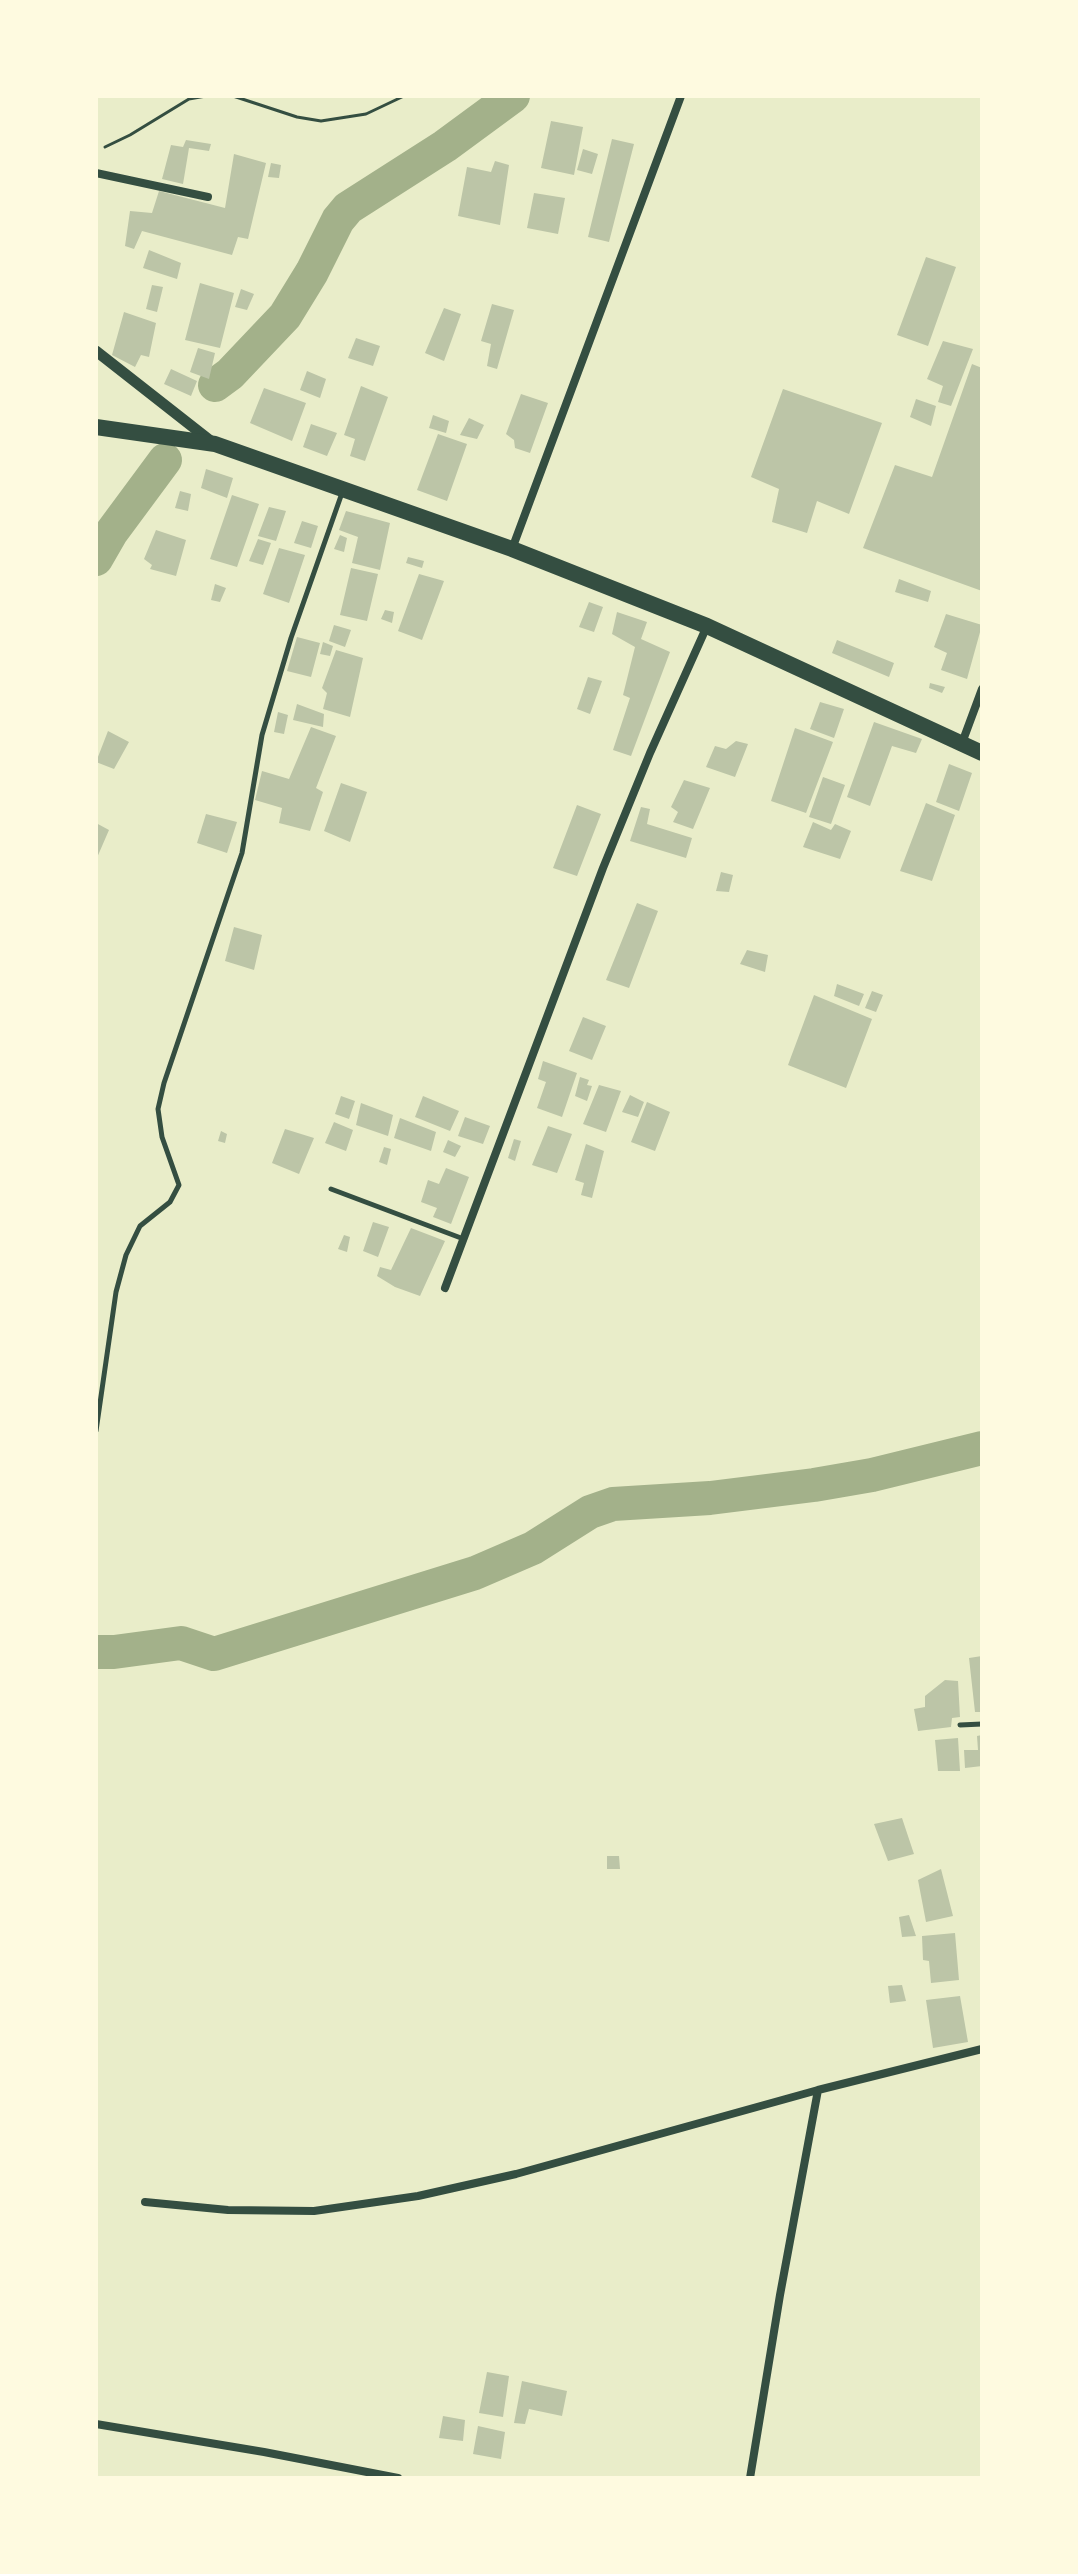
<!DOCTYPE html>
<html>
<head>
<meta charset="utf-8">
<style>
  body { margin:0 }
  #map { position:relative; width:1078px; height:2574px; overflow:hidden; background:#e9edc9; font-family:Helvetica,sans-serif }
  canvas { display:block }
  .frame { position:absolute; inset:0; border:98px solid #fefae0; pointer-events:none }
</style>
</head>
<body>
<div id="map">
<canvas width="1078" height="2574"></canvas>
<div class="frame"></div>
</div>
<script>
const context = document.querySelector('canvas').getContext('2d');
context.lineJoin = 'round';
const toPath = rows => new Path2D(rows.map(r => 'M' + r).join(''));
function trace(path, color, width, dash) { context.strokeStyle = color; context.lineWidth = width; context.lineCap = dash ? 'butt' : 'round'; context.setLineDash(dash || []); context.stroke(path); }
function fill(path, color) { context.fillStyle = color; context.fill(path, 'evenodd'); }
const river = toPath([
  [215,385,230,374,285,316,312,272,338,220,348,208,445,146,513,96],
  [96,559,111,533,165,460],
  [96,1652,114,1652,181,1643,214,1654,475,1573,533,1548,590,1512,613,1504,710,1498,814,1485,872,1475,982,1448]
]);
const building = toPath([
  [551,121,583,127,574,175,541,168],
  [612,139,634,144,609,242,588,237],
  [186,140,211,144,209,151,189,148,183,184,162,179,171,145,183,147],
  [583,149,598,154,592,174,577,170],
  [234,154,266,163,248,239,238,237,232,255,142,231,134,249,125,246,130,211,152,213,159,191,225,208],
  [495,161,509,165,500,225,458,216,467,167,491,172],
  [271,163,281,165,279,178,268,177],
  [534,193,565,198,558,234,527,228],
  [149,250,181,263,177,279,143,268],
  [926,257,956,267,928,346,897,335],
  [200,283,234,293,220,348,185,340],
  [152,285,163,287,157,312,146,309],
  [241,289,254,294,247,310,235,307],
  [492,304,514,310,497,369,487,366,491,344,481,341],
  [444,308,461,314,444,361,425,353],
  [124,312,156,323,149,357,141,355,135,367,112,355],
  [356,338,380,346,373,366,348,358],
  [943,341,973,349,951,406,938,402,943,386,927,379],
  [198,348,215,353,209,379,190,372],
  [972,364,982,368,982,591,863,548,895,465,932,477],
  [171,369,197,381,191,396,164,384],
  [307,371,326,379,320,398,300,390],
  [361,386,388,397,365,461,350,456,355,439,344,435],
  [264,388,306,403,292,441,250,423],
  [783,389,882,423,849,514,817,501,807,533,772,522,779,489,751,477],
  [521,394,548,403,530,453,515,448,514,440,506,434],
  [916,399,936,406,931,426,910,417],
  [433,415,449,421,446,433,429,428],
  [469,418,484,425,477,439,460,435],
  [311,424,337,433,327,456,303,447],
  [438,434,467,444,447,501,417,490],
  [206,469,233,478,227,498,201,488],
  [180,491,191,494,188,511,175,508],
  [232,495,259,504,237,567,210,559],
  [269,507,286,511,276,541,258,536],
  [346,511,390,523,380,570,352,563,358,537,339,530],
  [302,521,318,526,311,548,294,543],
  [156,530,186,540,176,576,150,569,152,565,144,559],
  [340,535,347,538,344,552,334,549],
  [258,539,271,543,263,565,249,561],
  [279,548,305,555,289,603,263,594],
  [408,557,424,561,422,568,406,563],
  [351,568,378,574,367,621,340,615],
  [419,574,444,581,422,640,398,631],
  [899,579,931,591,928,602,895,592],
  [215,584,226,588,220,602,211,600],
  [589,602,603,607,594,632,579,627],
  [385,610,394,612,392,623,381,619],
  [617,612,647,622,641,639,670,652,631,756,613,750,630,698,623,695,635,647,612,634],
  [946,614,982,625,967,679,941,670,947,653,934,647],
  [334,625,351,630,345,647,329,641],
  [297,637,320,643,311,677,287,671],
  [837,640,894,663,889,677,832,653],
  [323,642,333,646,330,656,320,654],
  [336,650,363,658,350,717,323,709,327,693,322,688],
  [588,677,602,681,590,714,577,709],
  [930,683,945,687,942,693,929,688],
  [820,702,844,709,834,738,810,729],
  [297,704,324,714,323,727,293,720],
  [278,712,288,715,284,734,274,732],
  [874,722,922,739,916,753,892,746,870,806,847,797],
  [311,727,336,736,316,788,323,792,310,831,279,823,282,808,255,800,262,771,289,779],
  [795,728,833,742,806,813,771,801],
  [108,731,129,742,114,769,96,762],
  [736,741,748,744,735,777,706,767,715,746,726,749],
  [949,764,972,773,959,811,936,802],
  [823,777,845,785,831,824,809,817],
  [684,780,710,788,693,829,673,822,678,812,671,807],
  [341,783,367,792,350,842,324,831],
  [926,803,955,815,932,881,900,871],
  [577,805,601,814,577,876,553,868],
  [641,807,650,809,647,824,692,838,686,858,630,841],
  [206,814,237,822,227,853,197,843],
  [813,822,831,830,835,824,851,831,840,859,803,847],
  [96,823,109,830,96,860],
  [721,872,733,875,729,892,716,891],
  [637,903,658,911,629,988,606,980],
  [234,927,262,935,254,970,225,961],
  [747,950,768,955,765,972,740,964],
  [837,984,864,994,859,1006,834,996],
  [872,991,883,995,876,1012,865,1008],
  [814,995,872,1019,846,1088,788,1065],
  [583,1017,606,1026,592,1060,569,1051],
  [543,1061,577,1073,562,1117,537,1108,546,1082,538,1079],
  [580,1077,589,1080,587,1085,592,1086,587,1101,575,1096],
  [599,1085,621,1091,606,1132,583,1124],
  [630,1095,644,1102,638,1117,622,1112],
  [341,1096,355,1101,349,1119,335,1114],
  [423,1096,459,1111,450,1131,415,1117],
  [647,1102,670,1112,655,1151,631,1142],
  [361,1103,393,1115,388,1136,356,1125],
  [465,1117,490,1126,483,1144,458,1136],
  [400,1118,436,1132,431,1151,394,1138],
  [334,1122,353,1130,346,1151,325,1143],
  [548,1126,572,1134,557,1173,532,1165],
  [285,1129,314,1138,299,1174,272,1163],
  [221,1131,227,1134,225,1143,218,1141],
  [514,1139,521,1141,515,1161,508,1158],
  [448,1140,461,1146,455,1157,443,1152],
  [586,1144,604,1151,592,1198,581,1195,584,1183,575,1180],
  [384,1147,391,1149,387,1165,379,1162],
  [446,1168,469,1177,451,1224,433,1217,437,1208,421,1202,428,1180,439,1184],
  [373,1222,389,1227,378,1257,363,1251],
  [411,1228,445,1241,420,1296,395,1287,377,1276,380,1267,391,1270],
  [344,1235,350,1237,347,1252,338,1249],
  [982,1656,982,1712,975,1712,969,1658],
  [945,1680,958,1681,960,1717,952,1718,951,1727,918,1731,914,1709,925,1707,925,1696],
  [982,1735,982,1766,965,1768,964,1750,978,1750,977,1736],
  [958,1738,960,1771,938,1771,935,1740],
  [902,1818,914,1854,888,1861,874,1824],
  [607,1856,619,1856,620,1869,607,1869],
  [941,1869,953,1916,926,1922,918,1880],
  [909,1915,916,1936,902,1937,899,1917],
  [955,1933,959,1980,931,1983,929,1961,923,1960,922,1936],
  [902,1985,906,2001,890,2003,888,1986],
  [960,1996,968,2042,933,2048,926,2000],
  [487,2372,509,2376,503,2417,479,2413],
  [522,2381,567,2391,562,2416,529,2409,525,2424,514,2423],
  [443,2416,465,2420,463,2441,439,2438],
  [478,2426,505,2432,501,2459,473,2454]
]);
const path = toPath([
  [233,96,297,117,321,121,366,114,404,96],
  [105,147,130,135,189,99,206,96]
]);
const service = toPath([
  [331,1189,461,1238],
  [96,1431,116,1292,126,1255,140,1226,170,1202,179,1185,162,1137,158,1109,164,1083,242,853,262,735,291,638,342,493],
  [960,1725,982,1724]
]);
const minor = toPath([
  [96,173,208,197],
  [512,549,681,96],
  [962,743,982,689],
  [445,1288,603,868,650,753,707,626],
  [145,2202,228,2210,314,2211,418,2196,516,2174,818,2090,982,2049],
  [96,2424,264,2452,398,2478],
  [750,2478,780,2295,818,2090]
]);
const tertiary = toPath([
  [96,351,212,442]
]);
const trunk = toPath([
  [96,427,215,444,512,549,707,626,982,753]
]);
trace(river, '#a3b18a', 34);
fill(building, '#bcc5a7');
trace(path, '#344e41', 3);
trace(service, '#344e41', 5);
trace(minor, '#344e41', 8);
trace(tertiary, '#344e41', 11);
trace(trunk, '#344e41', 16);
</script>
</body>
</html>
